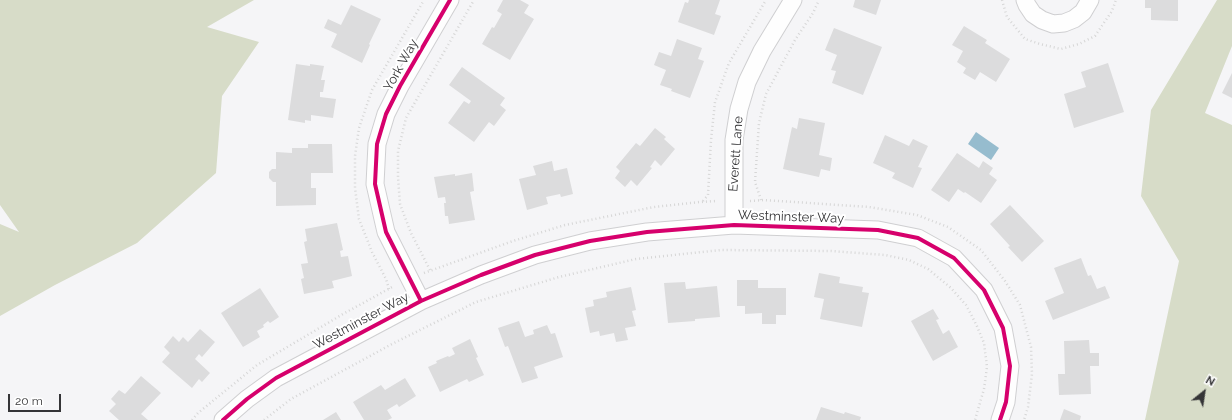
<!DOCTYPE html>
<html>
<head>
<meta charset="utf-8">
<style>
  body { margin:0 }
  #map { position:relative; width:1232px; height:420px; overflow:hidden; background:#f5f5f7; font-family:Raleway,sans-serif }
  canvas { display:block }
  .north { position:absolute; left:1184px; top:372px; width:40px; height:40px; -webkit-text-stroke:3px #fff; paint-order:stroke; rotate:30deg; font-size:11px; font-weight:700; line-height:16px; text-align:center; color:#353537 }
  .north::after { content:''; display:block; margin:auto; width:14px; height:18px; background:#353537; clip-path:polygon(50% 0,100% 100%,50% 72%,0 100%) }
  .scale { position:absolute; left:8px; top:394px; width:53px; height:18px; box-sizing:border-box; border:2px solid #353537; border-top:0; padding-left:5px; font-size:12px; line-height:14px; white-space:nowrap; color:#353537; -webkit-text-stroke:3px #fff; paint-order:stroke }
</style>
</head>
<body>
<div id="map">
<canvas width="1232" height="420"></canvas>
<div class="north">N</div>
<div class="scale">20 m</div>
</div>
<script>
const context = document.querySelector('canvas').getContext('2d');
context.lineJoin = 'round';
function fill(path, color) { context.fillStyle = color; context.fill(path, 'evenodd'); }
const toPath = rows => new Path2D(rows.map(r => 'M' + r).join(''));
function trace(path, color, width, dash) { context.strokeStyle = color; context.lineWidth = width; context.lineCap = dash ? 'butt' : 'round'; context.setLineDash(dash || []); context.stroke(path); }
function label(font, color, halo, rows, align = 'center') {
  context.font = font + ' Raleway,sans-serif'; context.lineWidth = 4; context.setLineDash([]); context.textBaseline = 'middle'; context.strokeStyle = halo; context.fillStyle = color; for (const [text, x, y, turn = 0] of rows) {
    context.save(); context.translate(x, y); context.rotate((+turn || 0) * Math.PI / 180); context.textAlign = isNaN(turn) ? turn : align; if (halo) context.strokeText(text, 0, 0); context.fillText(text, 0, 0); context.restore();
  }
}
const green = toPath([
  [0,0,254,0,207,27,259,42,222,96,216,173,137,243,55,285,0,316,0,224,19,232,0,205],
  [1217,0,1232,0,1232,46,1205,113,1232,125,1232,420,1145,420,1179,261,1141,196,1151,110]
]);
const water = toPath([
  [976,132,999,148,991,160,968,144]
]);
const building = toPath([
  [503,0,520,0,529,5,524,13,534,19,510,60,482,44,492,27,494,28,502,14,497,11],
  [689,0,720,0,715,14,721,16,714,35,678,22,685,2,688,3],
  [855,0,881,0,876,15,853,7],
  [1145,0,1178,0,1178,21,1151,20,1151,8,1145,8],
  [351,5,381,19,369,44,370,45,362,63,331,47,337,34,324,28,328,19,341,25],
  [964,26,987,40,985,43,1010,59,996,82,980,72,975,80,963,73,966,68,957,62,963,51,952,45],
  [834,28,882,47,863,95,832,83,836,71,831,70,837,55,825,50],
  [677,39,702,48,698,59,704,61,690,98,671,91,672,89,660,85,666,70,654,65,659,52,671,56],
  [1108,63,1124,112,1074,128,1064,94,1086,87,1081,72],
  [296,64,310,66,310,64,324,66,321,80,325,80,323,92,320,92,320,97,336,99,333,118,311,115,311,121,305,120,305,123,288,120],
  [462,67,505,98,500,105,506,110,494,126,489,122,474,142,448,123,464,101,469,104,471,101,449,85],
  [1232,73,1232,98,1222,93],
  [799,118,825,123,819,155,832,158,830,171,821,169,819,177,783,169,792,127,797,129],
  [655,128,666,137,664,139,675,149,661,166,655,160,650,167,652,168,637,186,631,180,625,187,615,178,620,171,616,167,636,143,640,146],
  [885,135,909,146,913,139,928,146,918,167,922,168,913,188,892,178,895,173,873,163],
  [308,144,332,144,333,173,311,173,311,188,316,188,316,205,276,206,276,182,273,182,269,178,269,172,272,169,276,169,276,152,292,153,292,148,308,148],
  [957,153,979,168,983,161,993,168,989,174,997,180,981,203,965,192,964,193,958,189,949,202,931,190],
  [552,161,554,171,567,168,573,194,561,197,560,194,546,197,548,204,527,210,519,179,536,175,533,166],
  [472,173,474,191,470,192,475,220,449,224,448,216,445,216,444,203,446,203,445,197,438,198,434,177,455,174,455,176],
  [1010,205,1044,241,1022,262,1008,247,1010,246,990,224],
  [337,223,343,250,340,251,341,257,348,256,352,276,332,281,334,288,304,294,301,279,304,278,301,264,308,263,304,242,307,241,305,229],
  [1081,258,1088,276,1091,275,1097,289,1105,286,1110,298,1053,320,1045,301,1064,293,1054,268],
  [819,273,840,277,839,283,863,287,862,292,869,293,862,327,820,319,824,299,814,297],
  [737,280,758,280,758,288,786,288,786,315,776,315,776,324,762,324,762,313,745,314,745,306,737,306],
  [685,282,686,289,717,286,720,317,695,319,695,321,668,323,664,283],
  [631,287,636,310,632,311,636,326,625,328,628,340,616,342,614,333,600,336,599,331,590,333,585,308,594,306,593,300,607,297,606,292],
  [260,288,279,317,270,323,268,321,263,325,264,327,257,331,260,337,243,347,221,313],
  [933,309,939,319,936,320,943,334,949,330,958,347,933,361,911,321],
  [519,321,525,337,534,334,533,330,547,325,551,334,555,333,563,357,534,367,538,378,522,383,508,346,505,347,498,328],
  [200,329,215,342,202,357,199,354,195,359,210,373,202,382,199,379,192,388,162,362,170,353,164,347,173,336,179,342,183,337,188,342],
  [470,339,478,357,476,358,484,375,469,382,467,379,440,392,428,367,437,363,436,361,448,356,449,357,455,354,452,348],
  [1089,340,1090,353,1099,353,1099,366,1090,366,1091,394,1059,395,1058,374,1065,374,1064,341],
  [141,376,161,393,141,414,148,420,119,420,109,411,116,404,111,399,119,390,125,394],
  [405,378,416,396,399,407,397,404,387,410,392,418,388,420,364,420,353,402,381,385,385,390],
  [821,407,844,414,845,412,861,417,860,420,816,420],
  [1064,409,1081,416,1080,420,1060,420],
  [336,412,341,420,323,420]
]);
const path = toPath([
  [1002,0,1007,17,1025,39,1040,44,1061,49,1079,44,1095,36,1112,11,1116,0],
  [761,200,755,182,759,123,766,94,795,40,813,13,819,0],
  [703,201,708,195,711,140,715,102,729,63,766,0],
  [750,201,764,200,869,207,917,215,948,227,981,250,1005,281,1020,305,1031,347,1032,374,1028,407,1024,420],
  [430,270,411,233,400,204,398,177,398,151,406,118,474,0],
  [424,273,513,241,565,225,654,207,700,202,717,201],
  [389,289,386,279,372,252,359,219,355,188,355,156,359,128,372,90,424,0],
  [192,420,198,413,257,365,343,314,394,286],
  [264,420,291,399,392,344,476,302,559,277,636,259,721,250,831,251,885,255,909,260,928,269,951,288,966,305,976,324,984,343,987,367,984,389,975,420]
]);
const minor = toPath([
  [1025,0,1027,5,1033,14,1042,20,1053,24,1064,23,1074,19,1083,12,1090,0],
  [734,225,734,140,739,109,747,82,762,51,793,0],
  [421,301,386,232,375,184,377,144,386,114,400,86,450,0],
  [223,420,247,399,276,378,421,301,481,275,535,255,590,241,647,232,734,225,878,230,918,238,954,258,984,290,1003,328,1010,366,1006,402,1000,420]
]);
const cycleway = toPath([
  [421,301,386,232,375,184,377,144,386,114,400,86,450,0],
  [223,420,247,399,276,378,421,301,481,275,535,255,590,241,647,232,734,225,878,230,918,238,954,258,984,290,1003,328,1010,366,1006,402,1000,420]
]);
const streetNames = [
  ["York Way",401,65,-61],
  ["Everett Lane",736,154,-86],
  ["Westminster Way",791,217,2],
  ["Westminster Way",361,321,-28]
];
fill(green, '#d7dcc8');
fill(water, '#96bcce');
fill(building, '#dcdcdd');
trace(minor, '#cfcfd1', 19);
trace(path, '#d6d6d6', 2.5, [1, 3]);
trace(minor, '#fefefe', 17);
trace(cycleway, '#d6006c', 4);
label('13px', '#353537', '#fff', streetNames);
</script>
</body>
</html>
